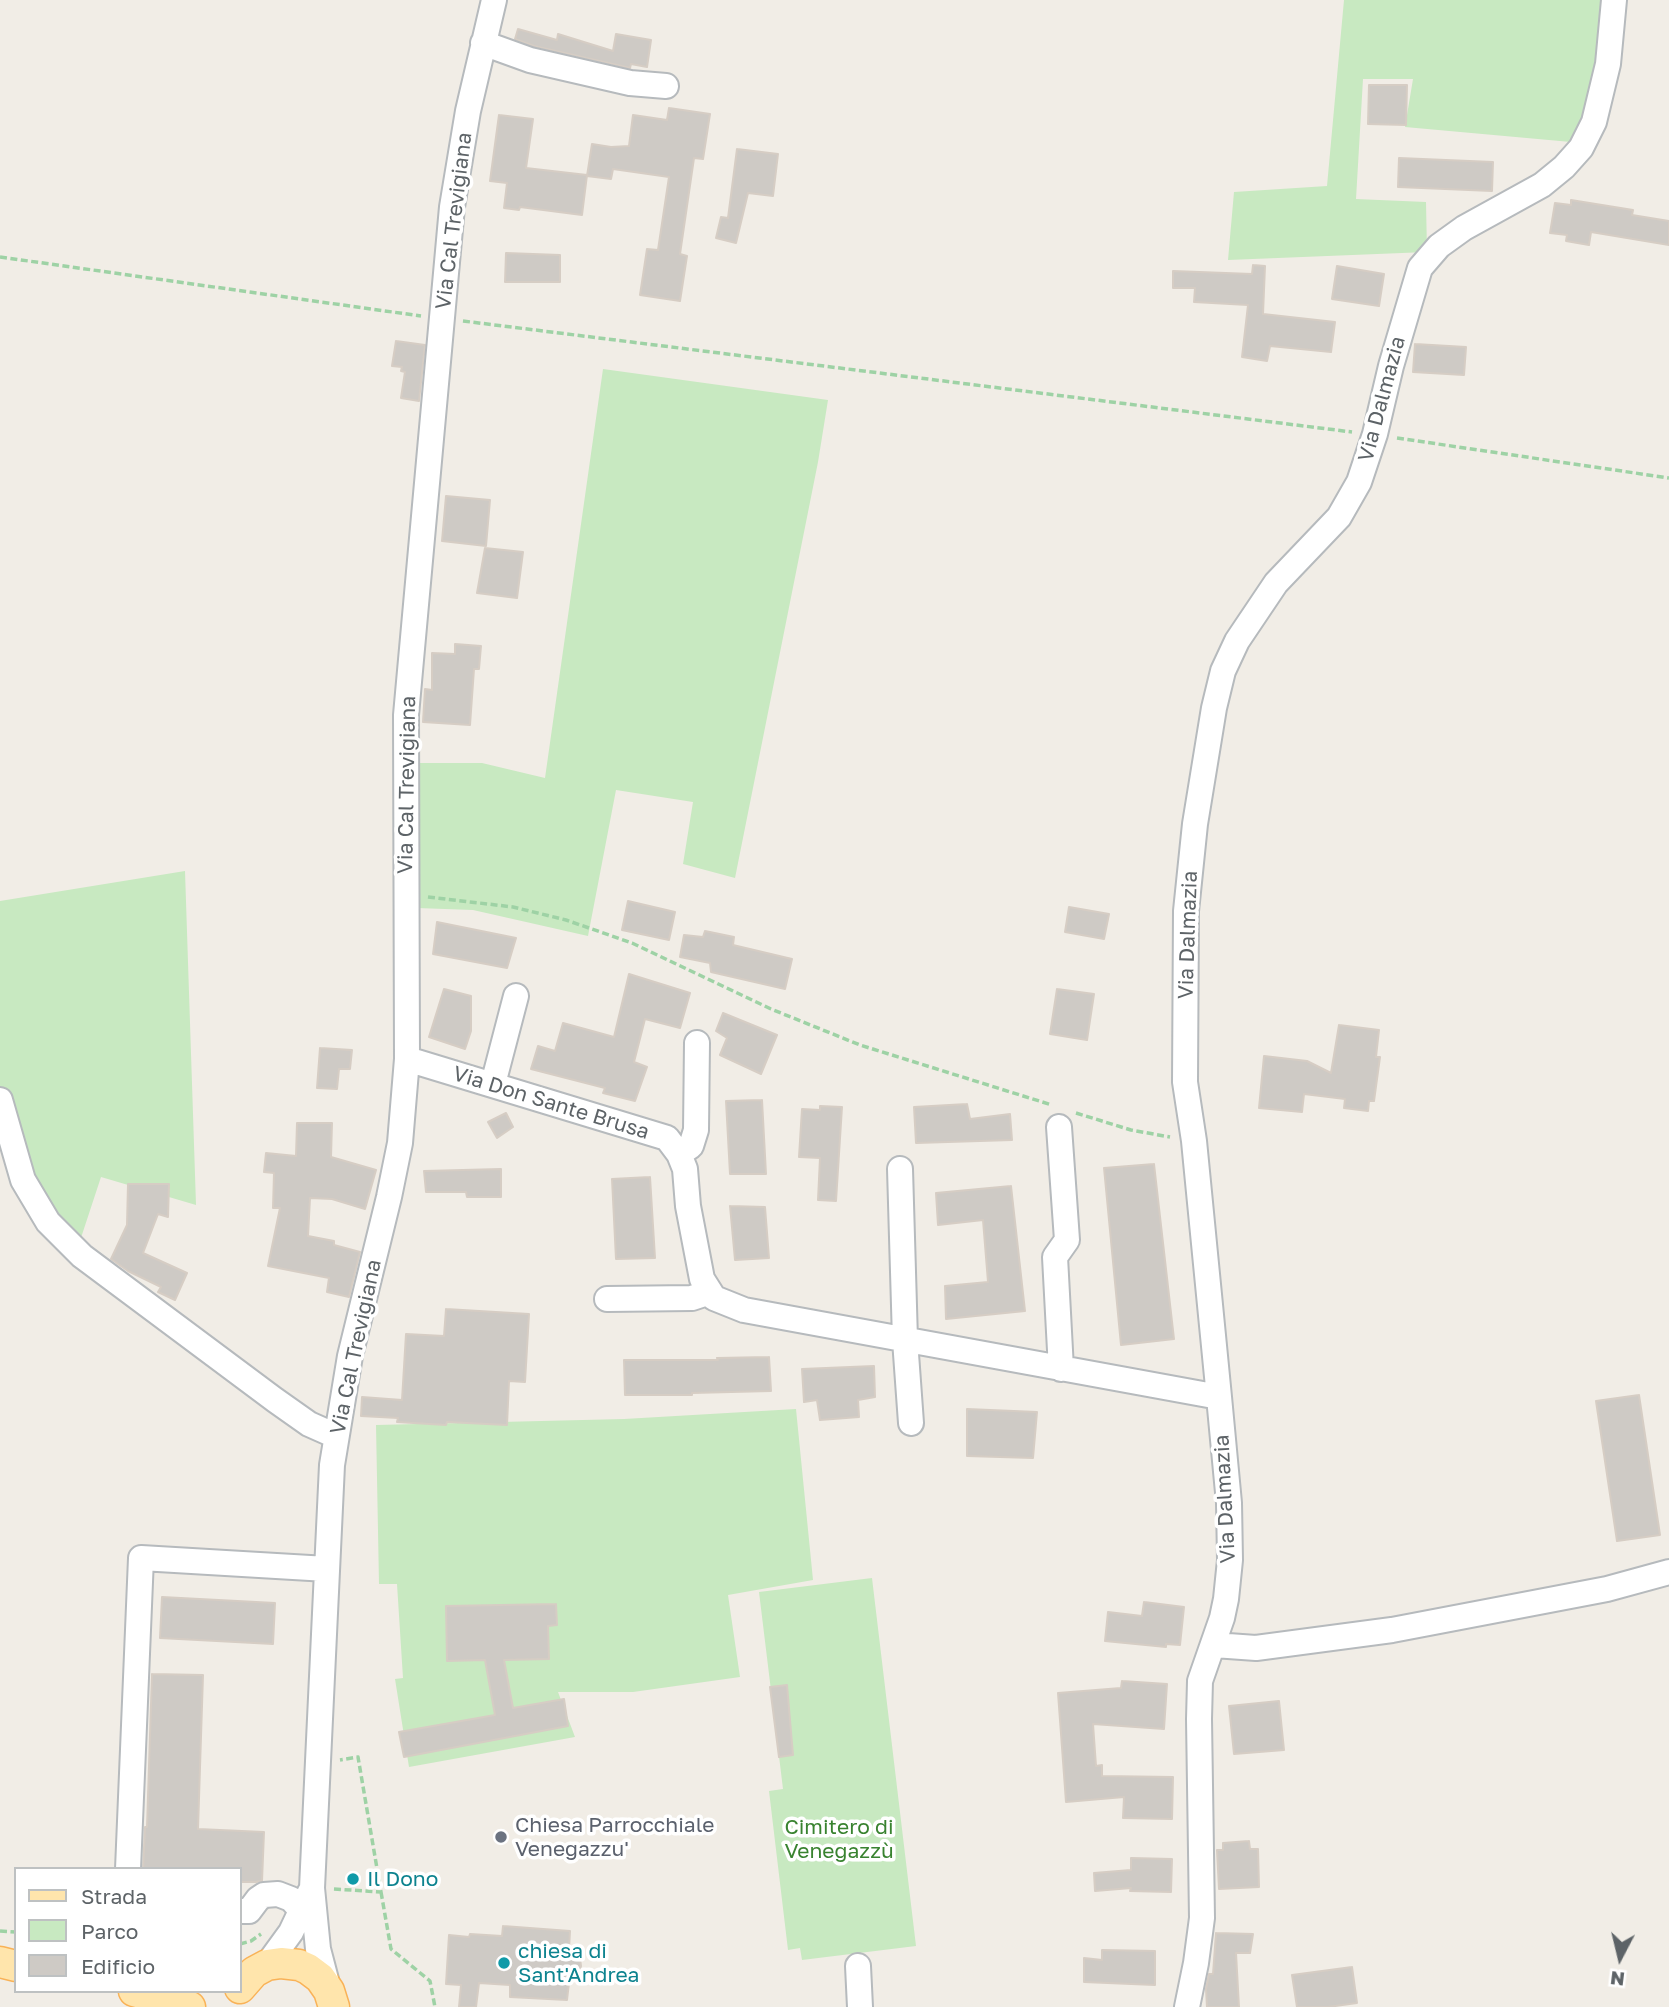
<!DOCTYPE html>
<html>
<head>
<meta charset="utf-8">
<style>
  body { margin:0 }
  #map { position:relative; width:1669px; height:2007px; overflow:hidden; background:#f1ede6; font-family:"Golos Text",sans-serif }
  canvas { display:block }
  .legend { position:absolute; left:14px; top:1867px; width:228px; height:126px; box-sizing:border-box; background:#fff; border:2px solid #bec1c2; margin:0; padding:9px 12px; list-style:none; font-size:21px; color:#5d6367 }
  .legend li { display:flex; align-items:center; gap:14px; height:35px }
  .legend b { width:35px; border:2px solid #bec1c2 }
  .north { position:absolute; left:1585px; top:1923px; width:70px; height:70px; -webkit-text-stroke:5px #fff; paint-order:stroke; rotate:187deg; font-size:19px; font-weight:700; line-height:28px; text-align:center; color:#5d6367 }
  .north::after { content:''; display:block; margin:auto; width:24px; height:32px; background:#5d6367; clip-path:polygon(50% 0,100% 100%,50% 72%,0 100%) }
</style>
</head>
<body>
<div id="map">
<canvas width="1669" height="2007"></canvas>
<ul class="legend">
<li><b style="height:9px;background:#ffe5ac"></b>Strada</li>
<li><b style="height:19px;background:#c8e9c1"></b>Parco</li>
<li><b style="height:19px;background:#cecac5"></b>Edificio</li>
</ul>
<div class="north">N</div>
</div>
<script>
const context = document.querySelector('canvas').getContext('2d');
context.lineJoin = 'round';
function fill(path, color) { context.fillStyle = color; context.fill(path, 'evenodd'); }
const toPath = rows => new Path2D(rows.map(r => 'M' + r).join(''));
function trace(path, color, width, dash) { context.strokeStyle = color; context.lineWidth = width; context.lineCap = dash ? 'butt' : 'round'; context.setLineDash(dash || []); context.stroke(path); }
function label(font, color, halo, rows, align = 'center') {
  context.font = font + ' "Golos Text",sans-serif'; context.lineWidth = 7; context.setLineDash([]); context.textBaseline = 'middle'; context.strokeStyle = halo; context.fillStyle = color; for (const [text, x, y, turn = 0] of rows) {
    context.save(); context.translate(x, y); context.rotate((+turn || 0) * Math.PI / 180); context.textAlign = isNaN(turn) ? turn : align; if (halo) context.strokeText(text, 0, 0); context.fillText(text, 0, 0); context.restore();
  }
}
const green = toPath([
  [1344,0,1616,0,1582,143,1405,127,1413,79,1363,79,1356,199,1426,202,1427,252,1228,260,1234,192,1327,186],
  [603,369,828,400,818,462,735,878,683,864,693,802,616,790,588,936,473,910,417,908,417,763,482,763,545,778],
  [185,871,196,1205,101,1177,74,1259,0,1114,0,901],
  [796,1409,813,1580,728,1595,740,1677,633,1692,558,1692,575,1737,409,1767,395,1679,403,1678,397,1584,379,1584,376,1425,624,1419],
  [872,1578,916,1946,802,1960,800,1948,788,1950,769,1791,783,1789,759,1592]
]);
const building = toPath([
  [518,29,557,40,558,34,613,51,616,34,651,40,647,67,631,64,630,68,534,46,515,39,518,29],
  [1369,85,1407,85,1406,125,1368,124,1369,85],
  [669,108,710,114,703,159,694,158,680,254,687,256,680,301,640,295,647,249,658,250,669,177,613,169,611,179,587,176,592,144,611,147,629,146,633,115,667,120,669,108],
  [499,115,533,119,526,168,587,175,582,215,520,207,519,210,504,208,507,183,490,181,499,115],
  [737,149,778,154,773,196,748,193,736,243,716,238,721,217,728,218,737,149],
  [1399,158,1493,162,1492,191,1398,187,1399,158],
  [1571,200,1633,210,1632,215,1669,221,1669,245,1591,232,1589,245,1566,241,1567,235,1550,233,1555,203,1571,205,1571,200],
  [506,253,560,255,560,282,505,282,506,253],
  [1253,265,1265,266,1263,314,1335,322,1331,352,1270,346,1267,361,1242,357,1248,305,1194,302,1195,288,1173,288,1173,271,1252,274,1253,265],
  [1337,266,1384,274,1379,306,1332,299,1337,266],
  [396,341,425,345,419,401,401,398,405,372,401,371,402,367,392,366,396,341],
  [1415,344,1466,347,1464,375,1413,372,1415,344],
  [446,496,490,500,486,546,442,541,446,496],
  [485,548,523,552,517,598,477,593,485,548],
  [455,644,481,646,479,669,474,669,470,725,423,722,425,689,432,690,432,653,455,654,455,644],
  [628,901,675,912,669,940,622,930,628,901],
  [1069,907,1109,914,1104,939,1065,932,1069,907],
  [437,922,516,938,507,968,433,954,437,922],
  [705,931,734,937,733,945,792,959,785,989,711,972,710,963,680,957,684,935,703,937,705,931],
  [629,974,690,993,680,1028,645,1019,634,1062,647,1067,635,1101,603,1093,605,1088,531,1069,538,1046,555,1051,563,1023,614,1037,629,974],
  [444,989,471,996,471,1031,465,1049,429,1037,444,989],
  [1057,989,1094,994,1087,1040,1050,1034,1057,989],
  [723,1013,777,1035,761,1074,720,1055,727,1038,716,1031,723,1013],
  [1339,1025,1379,1030,1376,1057,1380,1057,1374,1101,1369,1101,1368,1111,1344,1108,1345,1099,1304,1094,1302,1112,1259,1108,1264,1056,1307,1061,1331,1073,1339,1025],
  [320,1048,352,1050,350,1069,339,1069,337,1089,317,1088,320,1048],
  [762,1100,766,1174,730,1174,726,1101,762,1100],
  [967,1104,970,1119,1010,1114,1012,1140,916,1143,914,1107,967,1104],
  [820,1106,842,1107,836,1201,818,1200,820,1158,799,1157,802,1109,820,1110,820,1106],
  [506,1113,513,1127,497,1138,488,1122,506,1113],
  [297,1123,332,1123,331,1157,376,1170,365,1209,332,1199,310,1198,308,1236,334,1241,334,1245,360,1252,349,1297,327,1292,329,1278,268,1266,280,1208,273,1208,274,1173,264,1172,266,1153,296,1156,297,1123],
  [1154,1164,1174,1339,1121,1345,1104,1168,1154,1164],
  [501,1169,501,1197,467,1197,466,1192,426,1192,424,1171,501,1169],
  [650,1177,655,1258,616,1259,612,1179,650,1177],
  [128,1184,169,1184,168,1217,158,1214,143,1253,187,1273,175,1300,158,1292,161,1287,128,1271,111,1259,127,1225,128,1184],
  [1011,1186,1025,1311,946,1319,945,1286,988,1282,983,1220,938,1225,936,1193,1011,1186],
  [730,1206,765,1207,769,1258,735,1260,730,1206],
  [446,1309,529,1314,525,1382,509,1381,507,1425,447,1422,446,1425,397,1422,398,1418,361,1416,362,1397,402,1400,406,1334,444,1336,446,1309],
  [769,1357,771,1391,692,1393,692,1395,625,1395,624,1360,718,1360,717,1358,769,1357],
  [874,1366,875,1397,858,1400,859,1417,820,1420,817,1400,804,1402,802,1369,874,1366],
  [1639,1395,1660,1535,1617,1541,1596,1401,1639,1395],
  [967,1409,1037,1412,1033,1458,967,1456,967,1409],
  [162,1597,275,1603,273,1644,160,1638,162,1597],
  [1144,1602,1184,1607,1180,1645,1166,1644,1166,1647,1105,1641,1108,1612,1142,1616,1144,1602],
  [556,1604,557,1625,548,1626,549,1659,504,1660,513,1708,564,1699,568,1726,404,1757,399,1732,495,1715,485,1660,447,1661,446,1606,556,1604],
  [152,1674,203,1675,198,1829,264,1832,262,1881,256,1882,240,1882,240,1869,143,1869,145,1827,147,1827,152,1674],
  [1122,1681,1167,1684,1164,1729,1093,1724,1096,1766,1102,1765,1102,1776,1173,1777,1172,1819,1123,1818,1124,1797,1066,1802,1058,1693,1121,1688,1122,1681],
  [787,1685,793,1755,779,1757,770,1687,787,1685],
  [1279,1701,1284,1750,1234,1754,1229,1706,1279,1701],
  [1249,1841,1250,1849,1258,1849,1259,1887,1219,1889,1217,1850,1223,1850,1223,1843,1249,1841],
  [1131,1858,1172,1859,1171,1892,1130,1891,1131,1888,1095,1891,1094,1873,1131,1870,1131,1858],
  [503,1926,570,1931,569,1949,572,1949,580,1958,581,1966,580,1970,569,1983,567,2000,510,1997,510,1985,479,1983,476,2007,459,2007,461,1985,446,1984,449,1935,469,1937,470,1934,502,1936,503,1926],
  [1216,1933,1253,1934,1250,1953,1236,1953,1239,2007,1207,2007,1206,1989,1209,1974,1213,1974,1216,1933],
  [1102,1950,1155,1951,1155,1985,1084,1982,1084,1958,1102,1960,1102,1950],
  [1352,1967,1357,2003,1328,2007,1297,2007,1292,1975,1352,1967]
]);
const path = toPath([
  [0,257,421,316],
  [463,321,1352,432],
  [1397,438,1669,478],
  [428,897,513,907,566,920,632,943,771,1009,860,1045,1052,1105],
  [1076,1113,1131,1130,1170,1137],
  [334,1889,381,1892,358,1757,340,1760],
  [381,1892,391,1949,430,1981,435,2007],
  [0,1931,16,1932],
  [240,1944,251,1941,261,1934]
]);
const minor = toPath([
  [483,43,530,60,630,83,666,86],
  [407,1059,667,1138,679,1154,685,1169,688,1206,702,1279,714,1298,744,1310,1219,1397],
  [493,1084,516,996],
  [0,1100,23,1180,48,1222,82,1256,275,1400,309,1424,336,1436],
  [1059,1127,1067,1240,1055,1257,1061,1369],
  [679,1154,691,1146,696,1130,697,1043],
  [900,1169,905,1340,911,1423],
  [607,1299,692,1298,710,1292],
  [1214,1645,1256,1648,1392,1630,1607,1589,1669,1572],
  [128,1869,141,1558,327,1569],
  [240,1911,249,1911,258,1899,264,1895,278,1894,291,1899,299,1908,301,1914],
  [267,1965,291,1932,310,1892],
  [858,1966,860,2007],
  [329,1991,318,1949,312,1888,332,1465,350,1356,389,1197,400,1143,407,1059,406,715,452,207,468,111,494,0],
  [1187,2007,1196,1963,1202,1918,1199,1719,1200,1681,1222,1618,1226,1599,1230,1560,1229,1503,1219,1397,1194,1141,1185,1082,1186,911,1195,824,1214,708,1223,671,1237,641,1276,583,1339,517,1359,482,1375,434,1391,366,1420,268,1439,246,1464,228,1542,185,1564,167,1581,148,1594,122,1608,64,1614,0]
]);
const major = toPath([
  [0,1962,16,1966],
  [240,1988,254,1972,267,1965,281,1963,299,1965,308,1969,320,1978,329,1991,334,2007],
  [134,1991,190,2007]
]);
const markers = [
  [501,1837,7,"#6b7280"],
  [353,1879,7,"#0f9aa8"],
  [504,1963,7,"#0f9aa8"]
];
const streetNames = [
  ["Via Cal Trevigiana",454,221,-83],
  ["Via Dalmazia",1382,399,-75],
  ["Via Cal Trevigiana",407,785,-89],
  ["Via Dalmazia",1188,935,-88],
  ["Via Don Sante Brusa",551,1103,17],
  ["Via Cal Trevigiana",356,1347,-78],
  ["Via Dalmazia",1225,1499,-93]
];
const worshipNames = [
  ["Chiesa Parrocchiale",515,1825],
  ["Venegazzu'",515,1849]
];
const parkNames = [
  ["Cimitero di",839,1827],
  ["Venegazzù",839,1851]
];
const cultureNames = [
  ["Il Dono",367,1879],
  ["chiesa di",518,1951],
  ["Sant'Andrea",518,1975]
];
fill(green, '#c8e9c1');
fill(building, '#cecac5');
trace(building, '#d6cdc4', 2);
trace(minor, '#b6babd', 28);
trace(major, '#f9b257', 33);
trace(path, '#9ed2a5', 3.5, [7, 3.5]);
trace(minor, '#fff', 24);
trace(major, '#ffe5ac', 30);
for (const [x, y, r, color] of markers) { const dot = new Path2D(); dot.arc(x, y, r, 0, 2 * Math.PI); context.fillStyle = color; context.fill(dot); trace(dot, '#fff', 2.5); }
label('21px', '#5d6367', '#fff', streetNames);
label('21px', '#5b616d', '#fff', worshipNames, 'left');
label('21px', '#398330', '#fff', parkNames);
label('21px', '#0d838f', '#fff', cultureNames, 'left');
</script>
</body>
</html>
